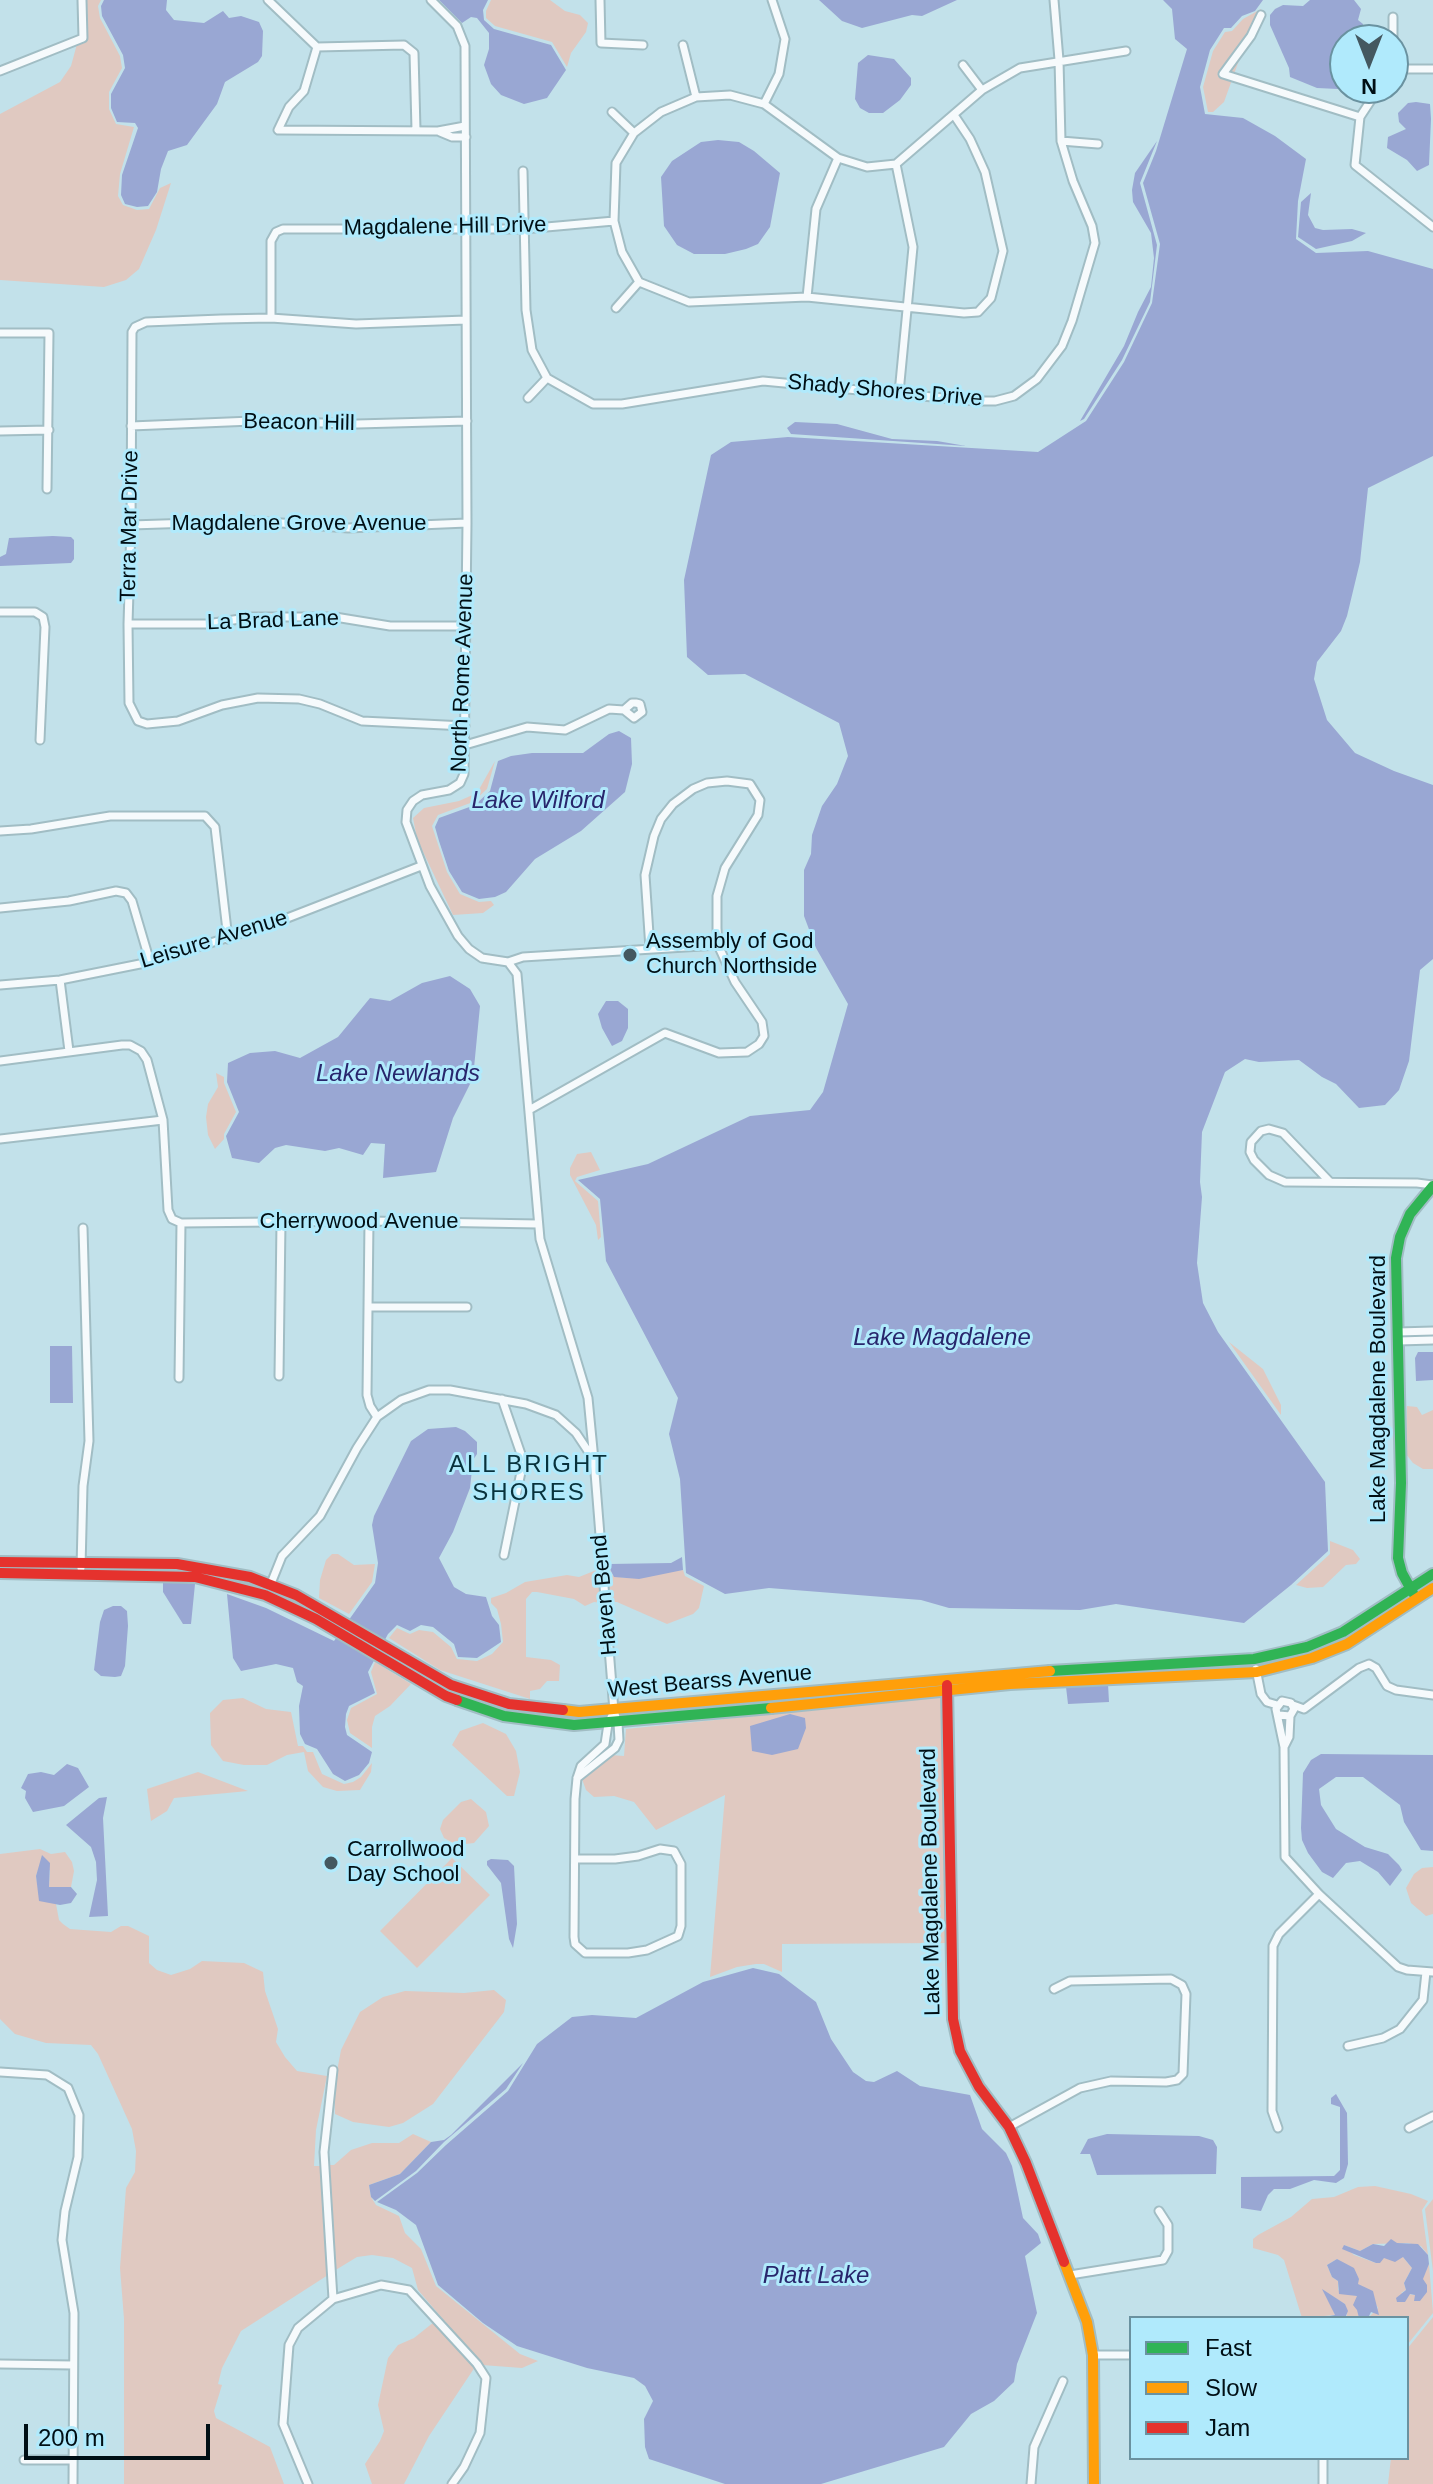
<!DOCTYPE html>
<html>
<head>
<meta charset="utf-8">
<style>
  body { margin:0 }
  #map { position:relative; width:1433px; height:2484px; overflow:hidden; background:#c2e1ea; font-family:Arial,sans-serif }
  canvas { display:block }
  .legend { position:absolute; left:1129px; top:2316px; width:280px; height:144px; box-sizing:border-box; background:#b0eafc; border:2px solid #6a92a0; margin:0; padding:10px 14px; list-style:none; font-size:24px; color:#000f15 }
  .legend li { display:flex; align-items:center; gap:16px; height:40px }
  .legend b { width:40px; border:2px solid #6a92a0 }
  .north { position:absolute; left:1329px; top:24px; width:80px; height:80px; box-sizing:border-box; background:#b0eafc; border:2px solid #6a92a0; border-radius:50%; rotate:180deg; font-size:22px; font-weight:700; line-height:32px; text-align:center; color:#000f15 }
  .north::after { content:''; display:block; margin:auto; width:28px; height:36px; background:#445860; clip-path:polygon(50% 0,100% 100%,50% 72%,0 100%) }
  .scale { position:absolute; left:24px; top:2424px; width:186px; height:36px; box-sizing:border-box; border:4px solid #000f15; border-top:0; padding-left:10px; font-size:24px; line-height:28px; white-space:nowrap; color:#000f15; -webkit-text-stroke:6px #b0eafc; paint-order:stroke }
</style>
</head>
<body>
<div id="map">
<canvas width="1433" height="2484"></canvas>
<ul class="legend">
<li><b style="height:10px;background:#30b455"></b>Fast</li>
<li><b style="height:10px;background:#ff9f0a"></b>Slow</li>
<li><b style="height:10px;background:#e5322d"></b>Jam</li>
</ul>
<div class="north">N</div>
<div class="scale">200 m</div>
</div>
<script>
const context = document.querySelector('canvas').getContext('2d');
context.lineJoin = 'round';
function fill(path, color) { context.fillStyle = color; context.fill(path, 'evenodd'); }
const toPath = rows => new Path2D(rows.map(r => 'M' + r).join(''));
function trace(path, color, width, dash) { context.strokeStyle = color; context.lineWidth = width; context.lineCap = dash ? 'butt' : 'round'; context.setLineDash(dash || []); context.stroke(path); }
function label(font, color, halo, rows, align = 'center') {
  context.font = font + ' Arial,sans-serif'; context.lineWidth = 6; context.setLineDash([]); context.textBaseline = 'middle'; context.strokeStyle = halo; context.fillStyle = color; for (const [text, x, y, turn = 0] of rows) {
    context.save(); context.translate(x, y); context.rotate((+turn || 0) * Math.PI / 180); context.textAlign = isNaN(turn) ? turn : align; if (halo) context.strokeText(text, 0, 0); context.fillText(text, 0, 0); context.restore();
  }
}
const green = toPath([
  [86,0,101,0,98,6,100,18,120,56,122,68,109,92,109,109,116,124,134,127,120,174,118,196,123,205,137,210,149,209,160,188,171,183,156,230,139,269,126,280,104,287,0,280,0,114,60,82,71,66,77,44,86,38],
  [491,0,550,0,565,11,580,15,588,23,586,32,571,53,567,67,552,42,495,26,486,18,486,11],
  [1261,9,1261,19,1242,52,1224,102,1213,112,1208,112,1203,87,1213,51,1225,32,1232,31,1243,19],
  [495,761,487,789,473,802,438,815,432,826,447,872,460,894,479,902,491,901,494,905,483,913,453,915,417,839,413,818,424,808,459,801,477,793],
  [216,1073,224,1077,224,1083,236,1112,224,1134,224,1139,215,1149,208,1135,206,1117,208,1104,218,1087],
  [591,1152,600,1170,577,1177,575,1181,598,1201,601,1237,598,1240,596,1225,570,1175,570,1168,577,1154],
  [1229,1342,1263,1369,1281,1405,1281,1415],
  [1407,1406,1417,1407,1422,1415,1433,1410,1433,1469,1423,1469,1413,1463,1406,1454],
  [1330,1541,1353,1550,1360,1559,1356,1564,1346,1565,1323,1587,1307,1588,1296,1585,1330,1554],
  [332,1554,338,1554,354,1565,375,1564,372,1582,349,1614,319,1598,320,1580,326,1560],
  [605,1564,609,1564,611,1575,625,1578,683,1570,685,1576,704,1586,699,1608,693,1614,667,1624,617,1602,608,1602],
  [599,1569,602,1603,594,1602,585,1606,574,1599,537,1592,532,1592,526,1599,526,1657,551,1660,560,1665,559,1681,547,1681,540,1689,530,1691,530,1699,440,1670,389,1638,397,1628,410,1634,419,1630,433,1632,451,1647,457,1659,477,1661,492,1654,503,1642,501,1624,497,1609,491,1603,491,1598,506,1593,525,1582,567,1575,579,1577],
  [375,1662,411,1684,390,1706,375,1716,372,1727,372,1748,350,1733,347,1720,351,1708,377,1694,371,1672],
  [943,1697,948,1943,782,1944,782,1972,764,1964,756,1964,737,1967,710,1977,725,1795,656,1830,634,1802,614,1796,594,1797,586,1790,582,1779,611,1755,624,1756,626,1729],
  [243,1698,266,1709,291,1712,298,1746,303,1746,307,1752,313,1752,322,1774,344,1784,353,1782,361,1777,372,1763,371,1772,360,1790,337,1791,323,1787,308,1771,304,1752,287,1755,267,1765,244,1765,223,1761,211,1745,210,1713,223,1700],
  [483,1723,506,1734,516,1751,520,1772,514,1796,507,1796,452,1745,460,1731],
  [198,1772,248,1791,174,1798,167,1811,151,1821,147,1789],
  [471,1799,486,1812,489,1826,474,1843,457,1845,444,1838,440,1829,443,1820,461,1802],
  [40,1849,51,1854,65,1852,72,1862,74,1871,71,1887,49,1887,50,1870,38,1870,36,1876,38,1888,48,1901,56,1904,59,1920,63,1924,70,1929,111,1932,121,1926,128,1926,149,1936,149,1963,157,1970,171,1975,190,1969,202,1961,244,1963,263,1972,265,1991,278,2029,276,2042,285,2057,297,2071,327,2076,316,2130,314,2166,322,2166,328,2275,241,2331,222,2368,218,2384,222,2385,214,2411,216,2418,270,2447,284,2484,124,2484,124,2319,120,2268,126,2188,135,2172,136,2151,132,2129,98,2054,91,2045,46,2043,15,2034,0,2019,0,1854],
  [452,1858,490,1895,417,1968,380,1931],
  [1433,1867,1433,1914,1426,1916,1411,1903,1406,1888,1414,1874,1422,1868],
  [494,1990,506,2000,504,2012,433,2104,403,2123,389,2127,353,2122,335,2114,334,2087,341,2050,360,2012,383,1997,405,1991,464,1993],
  [413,2134,431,2142,400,2174,369,2185,371,2197,376,2205,399,2216,405,2233,421,2249,436,2286,520,2354,538,2361,522,2368,482,2365,418,2290,412,2268,393,2258,372,2255,357,2257,334,2271,328,2165,334,2165,351,2150,372,2143,399,2143],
  [1375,2186,1411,2194,1428,2201,1422,2210,1428,2255,1421,2246,1407,2243,1373,2244,1360,2251,1344,2245,1354,2255,1376,2263,1384,2258,1403,2257,1412,2268,1404,2283,1406,2290,1401,2293,1415,2295,1429,2264,1433,2313,1407,2345,1407,2318,1368,2318,1378,2308,1368,2290,1357,2284,1337,2259,1327,2265,1332,2277,1338,2281,1338,2290,1357,2296,1359,2318,1345,2318,1347,2315,1345,2304,1326,2293,1335,2315,1302,2318,1284,2260,1278,2255,1253,2248,1253,2239,1258,2235,1291,2217,1312,2199,1334,2197,1358,2187],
  [1433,2199,1433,2271,1425,2209],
  [1433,2317,1433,2484,1388,2484,1391,2458,1407,2458,1407,2349],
  [434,2322,475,2367,429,2436,404,2484,372,2484,365,2464,380,2441,384,2431,378,2405,388,2358,398,2345,414,2338]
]);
const water = toPath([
  [104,0,167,0,166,10,174,20,204,23,223,11,229,18,241,16,259,22,263,31,262,56,258,62,225,82,217,104,187,145,168,151,161,169,157,192,148,206,137,207,125,204,121,195,122,175,138,128,135,123,117,122,111,108,111,94,125,68,123,55,102,16,101,6],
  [439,0,488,0,483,10,484,20,494,29,551,45,566,70,547,98,524,104,501,95,491,84,484,65,489,49,489,33,477,18,471,17,462,23],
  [819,0,957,0,922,16,912,15,862,28,842,21],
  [1163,0,1263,0,1255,11,1242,16,1231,28,1224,28,1210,50,1200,87,1205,114,1243,118,1275,136,1306,159,1298,201,1296,239,1316,253,1368,251,1433,269,1433,456,1368,488,1360,562,1347,616,1341,631,1317,662,1314,679,1327,720,1355,753,1394,771,1433,785,1433,959,1420,970,1409,1061,1399,1090,1385,1105,1359,1108,1336,1084,1322,1077,1299,1060,1259,1062,1245,1059,1225,1072,1202,1132,1200,1182,1202,1197,1197,1263,1203,1303,1218,1332,1325,1482,1328,1551,1291,1585,1244,1623,1116,1604,1080,1610,949,1608,921,1600,769,1588,725,1594,686,1573,680,1479,669,1434,678,1398,606,1261,600,1199,578,1180,648,1164,750,1116,810,1110,823,1092,848,1004,816,948,804,916,804,870,811,854,812,835,822,806,837,784,848,756,839,723,745,674,708,675,687,657,684,580,711,455,731,442,788,437,1038,452,1086,421,1124,362,1152,303,1160,244,1143,183,1156,151,1187,49,1175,39,1172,9],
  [1310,0,1354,0,1361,9,1358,20,1363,24,1361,40,1345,40,1345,77,1338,89,1317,88,1290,77,1289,68,1270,25,1270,15,1275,9,1283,5,1303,6],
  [868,55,894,59,911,78,911,85,900,100,883,113,869,113,860,108,855,99,858,63],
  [1416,102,1430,104,1431,119,1429,165,1417,171,1407,160,1387,148,1388,137,1406,129,1399,122,1398,113,1408,103],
  [718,140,739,142,754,151,780,173,770,227,758,244,746,249,725,254,694,254,677,245,664,226,661,177,672,161,701,142],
  [1157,141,1140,183,1157,245,1150,302,1122,360,1084,419,1080,421,1124,346,1138,312,1151,287,1154,258,1151,233,1133,202,1132,190,1135,173],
  [1311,193,1308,215,1315,228,1323,230,1352,229,1366,233,1352,241,1316,249,1298,237,1301,202],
  [795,422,837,424,892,439,937,441,966,446,791,434,787,428],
  [53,536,71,537,74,540,74,559,71,563,0,566,0,557,6,554,9,538],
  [619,731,631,738,632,764,625,792,581,831,535,859,506,892,495,897,479,899,462,892,449,871,439,841,435,827,439,818,475,805,490,791,498,761,511,756,532,753,583,753,609,734],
  [450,976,470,989,480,1006,473,1078,453,1118,436,1172,383,1178,385,1144,371,1143,363,1155,339,1148,325,1151,286,1145,275,1148,259,1163,232,1158,226,1136,239,1112,227,1082,228,1063,250,1053,275,1051,300,1058,338,1037,370,998,390,1001,422,983],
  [606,1001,618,1001,628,1009,628,1028,622,1041,612,1046,602,1028,598,1014],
  [50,1346,72,1346,73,1403,50,1403],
  [1418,1352,1433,1352,1433,1380,1416,1381,1415,1358],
  [456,1427,465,1431,477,1442,477,1454,473,1460,470,1488,453,1532,439,1558,454,1587,466,1594,486,1597,492,1616,499,1625,501,1642,477,1658,458,1657,454,1644,433,1627,421,1625,410,1631,397,1625,388,1634,368,1672,375,1693,349,1706,346,1714,345,1727,347,1735,372,1752,369,1763,359,1775,345,1781,333,1774,317,1749,305,1744,300,1734,299,1706,303,1686,297,1682,293,1668,276,1664,241,1671,233,1658,227,1594,266,1608,334,1641,375,1583,378,1563,372,1525,374,1516,411,1441,428,1429],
  [682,1557,683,1570,639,1579,614,1577,609,1567,609,1564,671,1563],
  [163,1581,195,1584,191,1624,183,1624,163,1592],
  [113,1606,121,1606,127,1611,128,1626,125,1666,121,1676,115,1677,101,1676,94,1670,100,1622,104,1610],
  [1108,1684,1109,1702,1068,1704,1066,1687],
  [790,1714,805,1718,806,1728,798,1749,772,1755,752,1751,750,1726],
  [1321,1754,1433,1755,1433,1851,1421,1850,1404,1822,1400,1805,1363,1777,1336,1777,1319,1789,1321,1805,1336,1829,1365,1847,1388,1854,1399,1865,1402,1870,1390,1886,1378,1872,1360,1861,1346,1863,1333,1878,1322,1872,1308,1853,1302,1840,1301,1828,1303,1773,1311,1760],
  [67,1764,78,1768,89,1787,64,1806,33,1812,25,1798,26,1791,21,1788,28,1774,41,1772,54,1775],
  [107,1797,103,1818,108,1916,89,1917,97,1880,96,1862,91,1847,66,1825,99,1798],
  [42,1855,50,1863,49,1887,71,1887,77,1894,71,1903,60,1905,39,1901,36,1876],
  [491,1859,508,1860,514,1866,517,1924,513,1948,509,1939,501,1883,487,1865,487,1861],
  [753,1968,779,1974,816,2002,831,2039,853,2072,866,2081,874,2082,897,2071,920,2086,970,2095,982,2129,1006,2153,1012,2166,1023,2218,1038,2234,1041,2243,1025,2256,1037,2313,1017,2364,1014,2382,994,2401,971,2414,944,2447,821,2484,725,2484,649,2459,645,2447,644,2419,653,2401,645,2386,634,2378,587,2368,517,2346,483,2323,438,2285,416,2225,396,2210,377,2202,417,2173,446,2145,508,2091,537,2044,572,2017,592,2015,636,2018,703,1982],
  [523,2063,506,2089,444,2142,416,2171,375,2201,371,2197,369,2185,400,2174,431,2142,444,2140,451,2135],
  [1336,2094,1347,2113,1348,2164,1344,2178,1336,2183,1314,2180,1290,2189,1274,2189,1268,2195,1261,2211,1241,2208,1241,2177,1334,2176,1340,2170,1340,2107,1331,2104,1331,2098],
  [1107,2134,1199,2136,1213,2140,1217,2147,1216,2174,1097,2175,1090,2154,1080,2154,1088,2139],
  [1391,2239,1397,2243,1418,2244,1428,2255,1429,2264,1423,2279,1427,2285,1427,2292,1420,2301,1414,2301,1415,2295,1410,2294,1405,2302,1397,2302,1396,2298,1406,2290,1404,2283,1412,2268,1403,2257,1395,2262,1384,2258,1380,2263,1376,2263,1342,2249,1344,2245,1360,2251,1373,2244,1384,2246],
  [1337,2259,1354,2268,1359,2279,1358,2284,1373,2291,1379,2315,1371,2312,1368,2318,1359,2318,1357,2310,1353,2305,1357,2296,1339,2294,1338,2281,1332,2277,1327,2265],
  [1322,2289,1345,2304,1348,2311,1345,2318,1319,2318,1335,2315]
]);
const street = toPath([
  [268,0,317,47],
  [431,0,457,26,465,46,467,523,464,774,460,783,449,790,422,795,413,801,407,810,406,822,430,886,458,936,469,949,482,958,508,962,517,974,540,1239,588,1398,594,1460],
  [600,0,601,43,643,45],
  [1261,15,1251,36,1223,74,1360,117],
  [683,45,696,97],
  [317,47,304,91,289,107,278,130,438,131,465,126],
  [317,47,404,45,414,53,416,130],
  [963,65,982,90],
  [1395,69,1433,69],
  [0,71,83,38,82,0],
  [1393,71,1393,17],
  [1379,88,1360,117,1355,165,1433,227],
  [764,104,779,74,785,39,772,0],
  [612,112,634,133],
  [954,115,970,139,985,172,1003,251,991,298,978,312,964,313,807,297,689,302,639,282,622,252,614,221,616,163,634,133,661,112,696,97,730,95,764,104,838,158,867,167,896,164,982,90,1020,68,1126,51],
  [440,132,452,137,466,137],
  [1061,141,1098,144],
  [896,164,913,247,899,393],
  [523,171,526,310,532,350,547,378,593,404,622,404,763,381,975,401,995,401,1014,396,1037,379,1062,346,1072,321,1095,243,1092,226,1073,181,1061,141,1059,60,1054,0],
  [807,297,816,209,838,158],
  [616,308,639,282],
  [271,318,271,241,276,232,283,229,524,229,614,221],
  [0,333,49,333,47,489],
  [528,398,547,378],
  [131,426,252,421,357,424,467,421],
  [0,431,49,430],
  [131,525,255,521,348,528,467,523],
  [0,612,35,612,43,617,45,627,40,740],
  [128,624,207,624,253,617,335,617,390,626,466,626],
  [465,726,362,721,320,704,299,699,258,698,222,705,178,721,147,724,138,721,129,703,128,624,131,525,132,332,135,327,146,322,221,319,271,318,356,324,466,320],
  [465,745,527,727,565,730,609,709,624,710,634,718,642,712,640,704,636,703,632,703,624,710],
  [0,831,31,829,110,816,205,816,215,827,228,939],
  [0,908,69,901,116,891,126,893,132,901,150,962],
  [508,962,523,957,718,945],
  [60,980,69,1051],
  [0,985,60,980,150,962,277,922,421,866],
  [0,1061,122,1045,130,1045,141,1051,147,1060,163,1120,168,1210,172,1219,181,1223],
  [529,1110,665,1033,719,1053,747,1052,759,1044,764,1036,762,1022,735,982,718,945,717,928,717,896,725,868,758,815,760,800,750,784,727,781,707,783,693,789,673,804,661,819,654,836,645,875,650,949],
  [0,1139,163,1120],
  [1329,1181,1283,1133,1269,1129,1261,1131,1251,1142,1250,1152,1254,1160,1269,1175,1285,1182,1417,1183,1433,1185],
  [369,1221,367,1395,370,1406,377,1417],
  [181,1223,369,1221,538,1224],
  [368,1307,467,1307],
  [1397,1332,1433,1331],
  [1398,1341,1433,1340],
  [279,1376,281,1222],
  [179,1378,181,1223],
  [502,1399,522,1457,521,1472,504,1555],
  [81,1568,83,1486,89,1441,83,1228],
  [270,1586,282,1556,320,1516,357,1448,377,1417,401,1400,429,1390,450,1390,526,1404,556,1415,576,1433,594,1460,614,1711,618,1723,619,1740,615,1748,577,1778],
  [1256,1669,1261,1694,1267,1702,1277,1705],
  [1293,1705,1304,1709,1359,1668,1369,1664,1376,1668,1387,1686,1396,1690,1433,1695],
  [1279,1715,1290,1716,1294,1709,1291,1703,1282,1701,1276,1709,1284,1747,1289,1737,1290,1716],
  [1284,1747,1285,1857,1319,1894,1398,1967,1407,1970,1433,1972],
  [575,1859,615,1859,638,1856,660,1849,674,1851,681,1864,681,1926,678,1936,647,1950,628,1953,585,1953,575,1944,574,1937,575,1799,577,1778,581,1766,605,1744,608,1724,614,1711],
  [1348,2046,1383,2038,1400,2029,1423,2000,1426,1972],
  [333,2070,324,2152,333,2299],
  [0,2072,47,2075,68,2088,79,2115,78,2157,65,2211,62,2240,74,2313,73,2484],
  [1009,2127,1080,2088,1111,2081,1166,2082,1177,2080,1183,2074,1186,1994,1182,1985,1171,1979,1070,1981,1054,1989],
  [1278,2128,1272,2111,1273,1946,1279,1934,1319,1894],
  [1409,2128,1433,2116],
  [1070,2275,1163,2260,1168,2251,1168,2225,1159,2211],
  [1093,2355,1131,2355],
  [0,2364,73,2365],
  [24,2460,73,2460],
  [308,2484,283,2424,289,2345,298,2328,333,2299,381,2285,409,2290,477,2364,486,2378,480,2433,464,2467,452,2484],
  [1031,2484,1034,2447,1063,2381],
  [1323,2484,1323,2458]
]);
const fast = toPath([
  [1413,1593,1402,1573,1398,1558,1401,1483,1396,1258,1400,1237,1410,1214,1433,1186],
  [1050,1671,1254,1659,1307,1647,1343,1632,1433,1574],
  [457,1700,504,1716,574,1725,771,1708]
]);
const slow = toPath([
  [771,1708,1010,1684,1257,1672,1312,1658,1347,1644,1433,1588],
  [563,1710,579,1712,1050,1671],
  [1064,2262,1087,2322,1093,2355,1094,2484]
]);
const jam = toPath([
  [0,1562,177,1564,250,1577,296,1595,451,1685,509,1704,563,1710],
  [0,1573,195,1577,265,1595,316,1619,446,1696,457,1700],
  [947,1685,953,2019,960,2051,979,2087,1009,2127,1026,2163,1064,2262]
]);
const markers = [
  [630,955,8,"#445860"],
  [331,1863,8,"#445860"]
];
const streetNames = [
  ["Magdalene Hill Drive",445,227,-1],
  ["Shady Shores Drive",885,391,5],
  ["Beacon Hill",299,423,1],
  ["Magdalene Grove Avenue",299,524],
  ["Terra Mar Drive",130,526,-89],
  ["La Brad Lane",273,621,-2],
  ["North Rome Avenue",463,673,-88],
  ["Leisure Avenue",214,940,-17],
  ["Cherrywood Avenue",359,1222],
  ["Lake Magdalene Boulevard",1379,1389,-90],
  ["Haven Bend",605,1595,-95],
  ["West Bearss Avenue",710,1682,-5],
  ["Lake Magdalene Boulevard",931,1882,-91]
];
const poiNames = [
  ["Assembly of God",646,942],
  ["Church Northside",646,967],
  ["Carrollwood",347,1850],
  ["Day School",347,1875]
];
const waterNames = [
  ["Lake Wilford",538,801],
  ["Lake Newlands",398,1074],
  ["Lake Magdalene",942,1338],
  ["Platt Lake",816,2276]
];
const neighbourhoodNames = [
  ["ALL BRIGHT",529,1465],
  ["SHORES",529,1493]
];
fill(green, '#e0c9c1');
fill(water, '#99a7d3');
trace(street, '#a1bdc4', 11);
trace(fast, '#a1bdc4', 14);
trace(slow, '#a1bdc4', 14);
trace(jam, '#a1bdc4', 14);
trace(street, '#f6fafc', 7);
trace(fast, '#30b455', 10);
trace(slow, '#ff9f0a', 10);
trace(jam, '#e5322d', 10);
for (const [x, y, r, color] of markers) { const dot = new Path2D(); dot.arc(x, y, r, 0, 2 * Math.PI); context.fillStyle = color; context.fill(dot); trace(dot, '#b0eafc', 3); }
label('22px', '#000f15', '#b0eafc', streetNames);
label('22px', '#000f15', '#b0eafc', poiNames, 'left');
label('italic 24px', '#28266c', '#b0eafc', waterNames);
context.letterSpacing = '2px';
label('24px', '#08323c', '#b0eafc', neighbourhoodNames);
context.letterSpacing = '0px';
</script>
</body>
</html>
